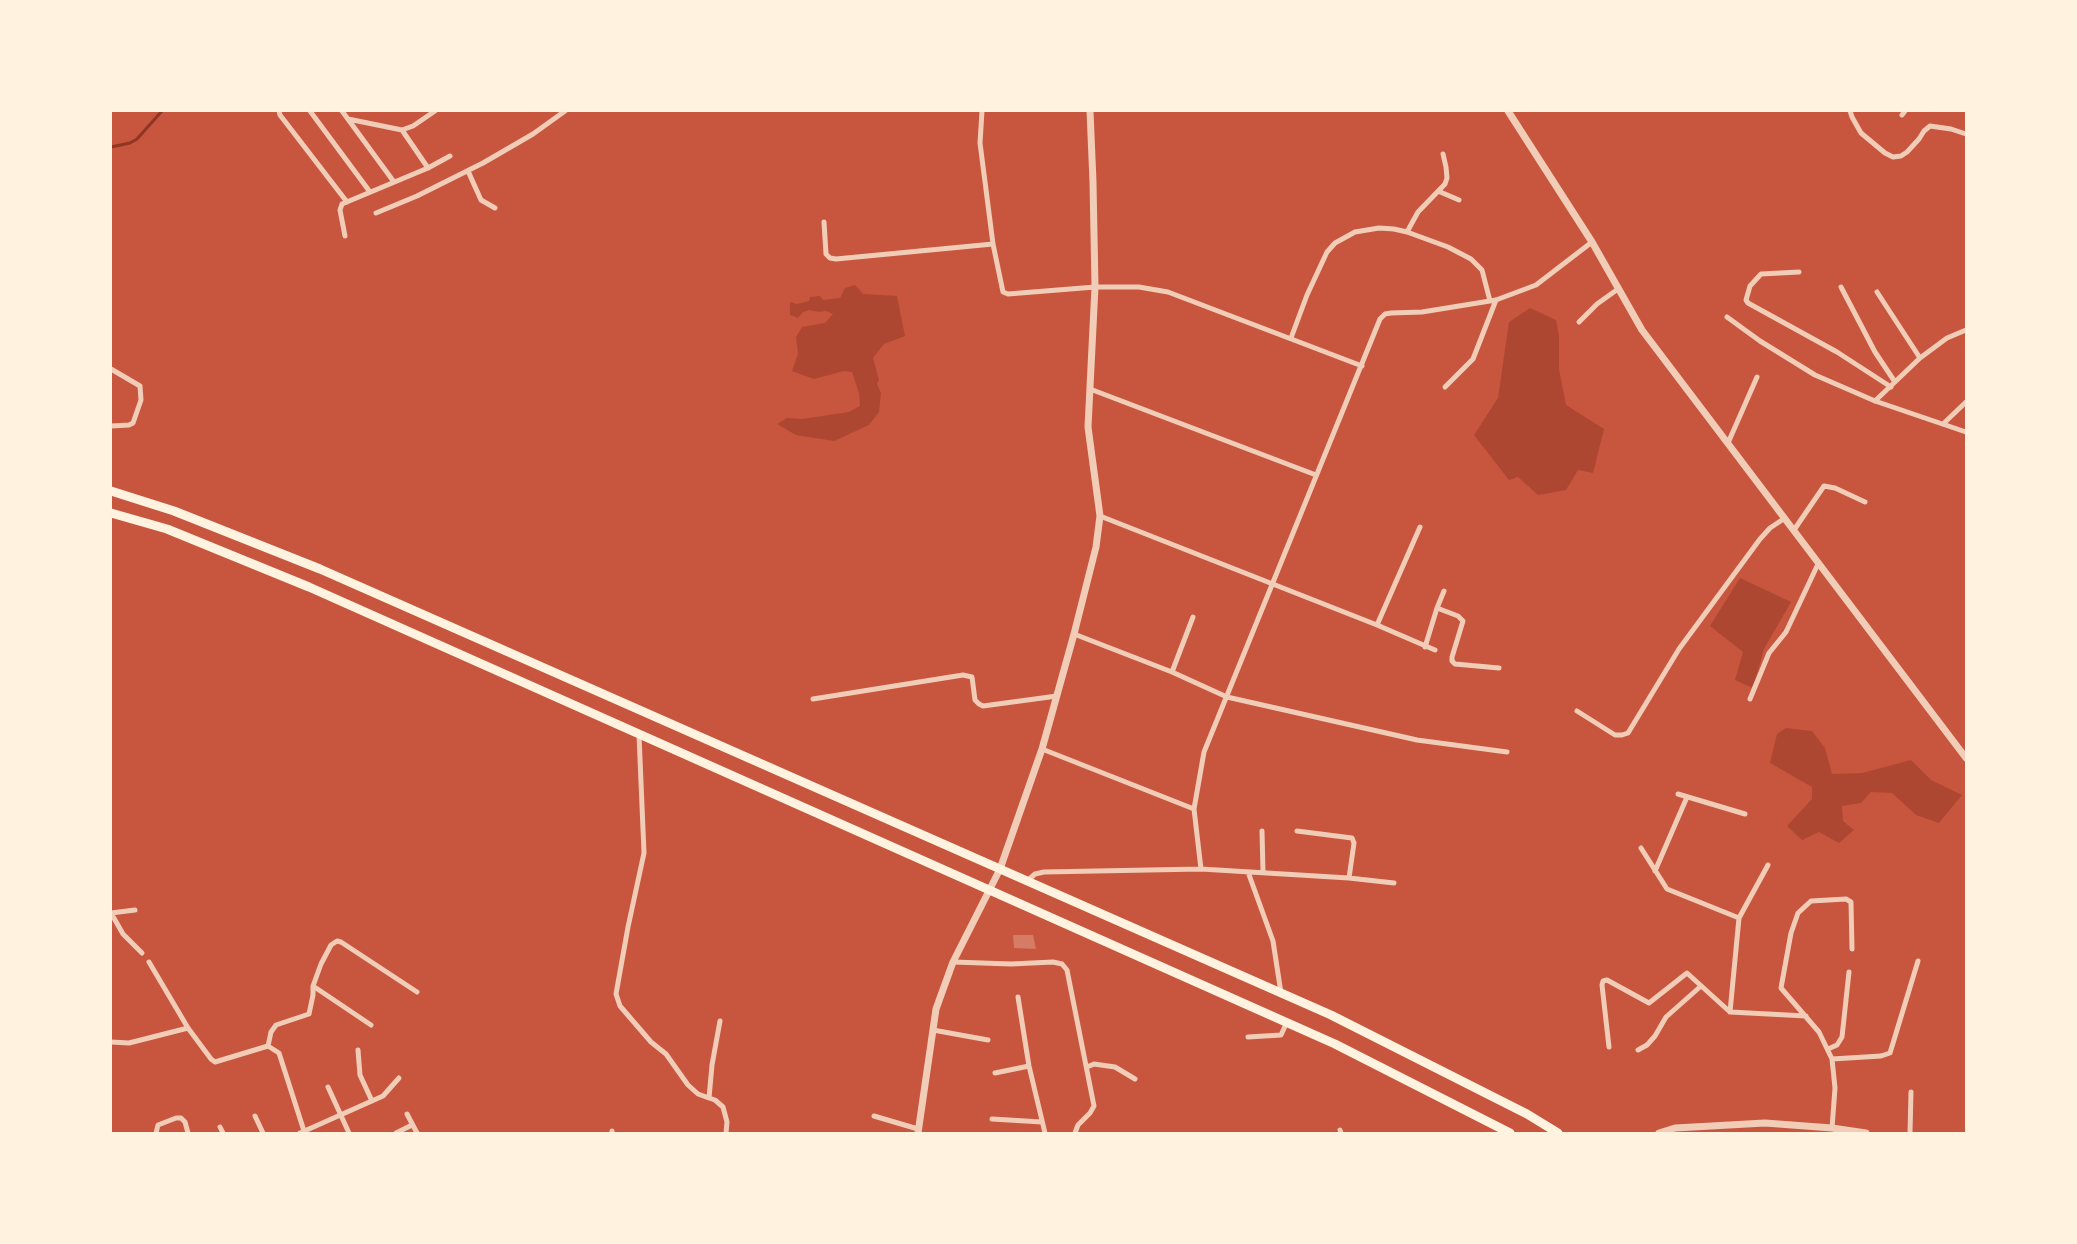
<!DOCTYPE html>
<html>
<head>
<meta charset="utf-8">
<style>
  body { margin:0 }
  #map { position:relative; width:2077px; height:1244px; overflow:hidden; background:#c8553d; font-family:"Varela Round",sans-serif }
  canvas { display:block }
  .frame { position:absolute; inset:0; border:112px solid #fff3e0; pointer-events:none }
</style>
</head>
<body>
<div id="map">
<canvas width="2077" height="1244"></canvas>
<div class="frame"></div>
</div>
<script>
const context = document.querySelector('canvas').getContext('2d');
context.lineJoin = 'round';
function fill(path, color) { context.fillStyle = color; context.fill(path, 'evenodd'); }
const toPath = rows => new Path2D(rows.map(r => 'M' + r).join(''));
function trace(path, color, width, dash) { context.strokeStyle = color; context.lineWidth = width; context.lineCap = dash ? 'butt' : 'round'; context.setLineDash(dash || []); context.stroke(path); }
const green = toPath([
  [855,285,863,294,897,296,905,336,884,344,873,358,879,380,877,384,881,393,879,412,869,425,834,441,796,435,777,424,787,418,802,419,849,412,860,406,859,393,852,372,844,371,814,379,792,371,798,354,796,337,802,327,825,323,833,314,826,311,819,312,809,310,803,312,798,318,790,315,790,302,797,304,809,301,810,297,820,296,823,300,840,298,845,288],
  [1530,308,1556,320,1559,336,1559,369,1566,405,1604,429,1593,473,1578,470,1566,490,1538,495,1518,477,1509,480,1474,435,1498,398,1509,322],
  [1740,578,1791,602,1764,649,1753,688,1735,680,1743,652,1710,626],
  [1786,728,1812,731,1825,748,1832,774,1862,773,1911,760,1931,780,1962,795,1939,823,1916,815,1892,793,1871,792,1861,803,1842,806,1843,821,1854,830,1839,843,1819,832,1802,840,1787,826,1812,799,1812,787,1770,763,1777,734]
]);
const stream = toPath([
  [111,147,130,143,137,139,162,111]
]);
const building = toPath([
  [1013,935,1033,935,1036,949,1014,948]
]);
const minor = toPath([
  [279,111,280,115,347,202],
  [310,111,370,192],
  [342,111,394,182],
  [982,111,980,143,993,244,1003,292,1008,294,1095,287,1139,287,1168,292,1362,366],
  [1850,111,1852,117,1861,133,1885,153,1893,157,1901,156,1907,152,1919,139,1924,131,1930,126,1951,129,1966,134],
  [1902,115,1905,111],
  [348,119,402,130,413,126,435,111],
  [402,130,428,168],
  [468,171,481,200,495,208],
  [1438,191,1459,200],
  [376,213,417,196,483,163,533,134,565,111],
  [824,222,826,254,830,258,836,259,993,244],
  [1407,232,1418,212,1445,184,1447,178,1446,167,1443,154],
  [345,236,340,210,342,204,428,168,450,156],
  [1799,272,1761,274,1750,286,1746,300,1748,303,1837,352,1891,387],
  [1841,287,1875,352,1895,382],
  [1877,292,1920,358],
  [1727,317,1760,341,1815,375,1875,401,1966,432],
  [1579,322,1597,304,1618,289],
  [1291,338,1307,295,1327,252,1335,243,1355,232,1379,228,1394,229,1407,232,1448,247,1471,259,1482,270,1490,301],
  [111,369,140,386,141,400,133,423,129,425,111,426],
  [1445,387,1473,359,1496,300],
  [1090,389,1316,475],
  [1875,401,1920,358,1947,338,1966,330],
  [1943,424,1966,402],
  [1728,443,1757,377],
  [1100,516,1377,625,1435,650],
  [1794,530,1824,486,1835,488,1865,502],
  [1437,608,1458,616,1463,621,1452,657,1452,661,1455,664,1499,668],
  [1377,625,1420,527],
  [1074,634,1172,672,1227,697,1417,740,1507,752],
  [1425,647,1437,608,1444,591],
  [1172,672,1193,617],
  [813,699,963,675,972,677,975,700,979,704,983,706,1057,696],
  [1750,699,1769,653,1786,632,1818,564],
  [1577,711,1615,735,1622,735,1628,733,1679,649,1760,539,1770,528,1785,518],
  [639,735,644,853,628,927,616,994,620,1006,651,1042,666,1054,688,1085,698,1094,709,1098],
  [1042,749,1194,809],
  [1678,794,1745,814],
  [1262,831,1263,872],
  [1297,831,1352,838,1354,843,1349,878],
  [1641,848,1667,889,1739,918],
  [1201,869,1194,809,1204,752,1380,319,1385,314,1391,313,1422,312,1496,300,1536,285,1592,242],
  [1655,871,1687,797],
  [1248,872,1273,941,1281,993],
  [1027,881,1035,874,1044,872,1201,869,1349,878,1394,883],
  [111,913,123,934,142,953],
  [111,913,135,910],
  [149,962,188,1028,211,1059,215,1062,268,1046,271,1032,276,1025,309,1014,313,995,313,986,321,964,331,945,337,941,341,942,417,992],
  [953,962,1011,964,1053,962,1062,964,1067,970,1094,1106,1090,1113,1078,1125,1075,1133],
  [313,986,371,1025],
  [1018,997,1029,1066,1045,1133],
  [1730,1012,1739,918,1768,865],
  [720,1021,712,1065,709,1098,715,1100,723,1107,727,1122,726,1133],
  [933,1030,988,1040],
  [1248,1037,1281,1035,1287,1022],
  [111,1042,129,1043,188,1028],
  [268,1046,279,1053,304,1131],
  [1609,1047,1602,985,1603,981,1607,980,1649,1003,1687,973,1730,1012,1806,1016],
  [1828,1049,1837,1045,1842,1037,1849,972],
  [358,1050,360,1075,372,1101],
  [1638,1050,1647,1045,1655,1036,1666,1017,1701,986],
  [1832,1059,1881,1056,1890,1053,1918,961],
  [1087,1067,1094,1064,1115,1067,1135,1079],
  [995,1073,1029,1066],
  [328,1087,349,1133],
  [407,1114,417,1133],
  [255,1116,263,1133],
  [874,1116,918,1129],
  [992,1119,1042,1122],
  [220,1127,223,1133],
  [1832,1128,1835,1088,1832,1059,1819,1032,1781,988,1791,933,1798,913,1811,901,1846,899,1851,902,1852,949],
  [1340,1130,1341,1133],
  [612,1131,612,1133],
  [156,1133,158,1125,176,1118,181,1118,185,1122,188,1133],
  [300,1133,383,1096,399,1078],
  [396,1133,412,1125],
  [1910,1133,1911,1092]
]);
const tertiary = toPath([
  [1508,111,1592,242,1642,330,1966,758],
  [918,1133,936,1009,953,962,1000,869,1042,749,1074,634,1096,547,1100,516,1088,427,1095,287,1093,182,1090,111],
  [1659,1133,1675,1128,1765,1123,1832,1128,1866,1133]
]);
const trunk = toPath([
  [111,491,174,511,320,569,1331,1015,1527,1114,1558,1133],
  [111,513,167,529,309,587,1335,1044,1510,1133]
]);
fill(green, '#ae4732');
trace(stream, '#8f3625', 3);
fill(building, '#d67c66');
trace(minor, '#f1ccb7', 5);
trace(tertiary, '#f1ccb7', 7);
trace(trunk, '#fff3e0', 9);
</script>
</body>
</html>
